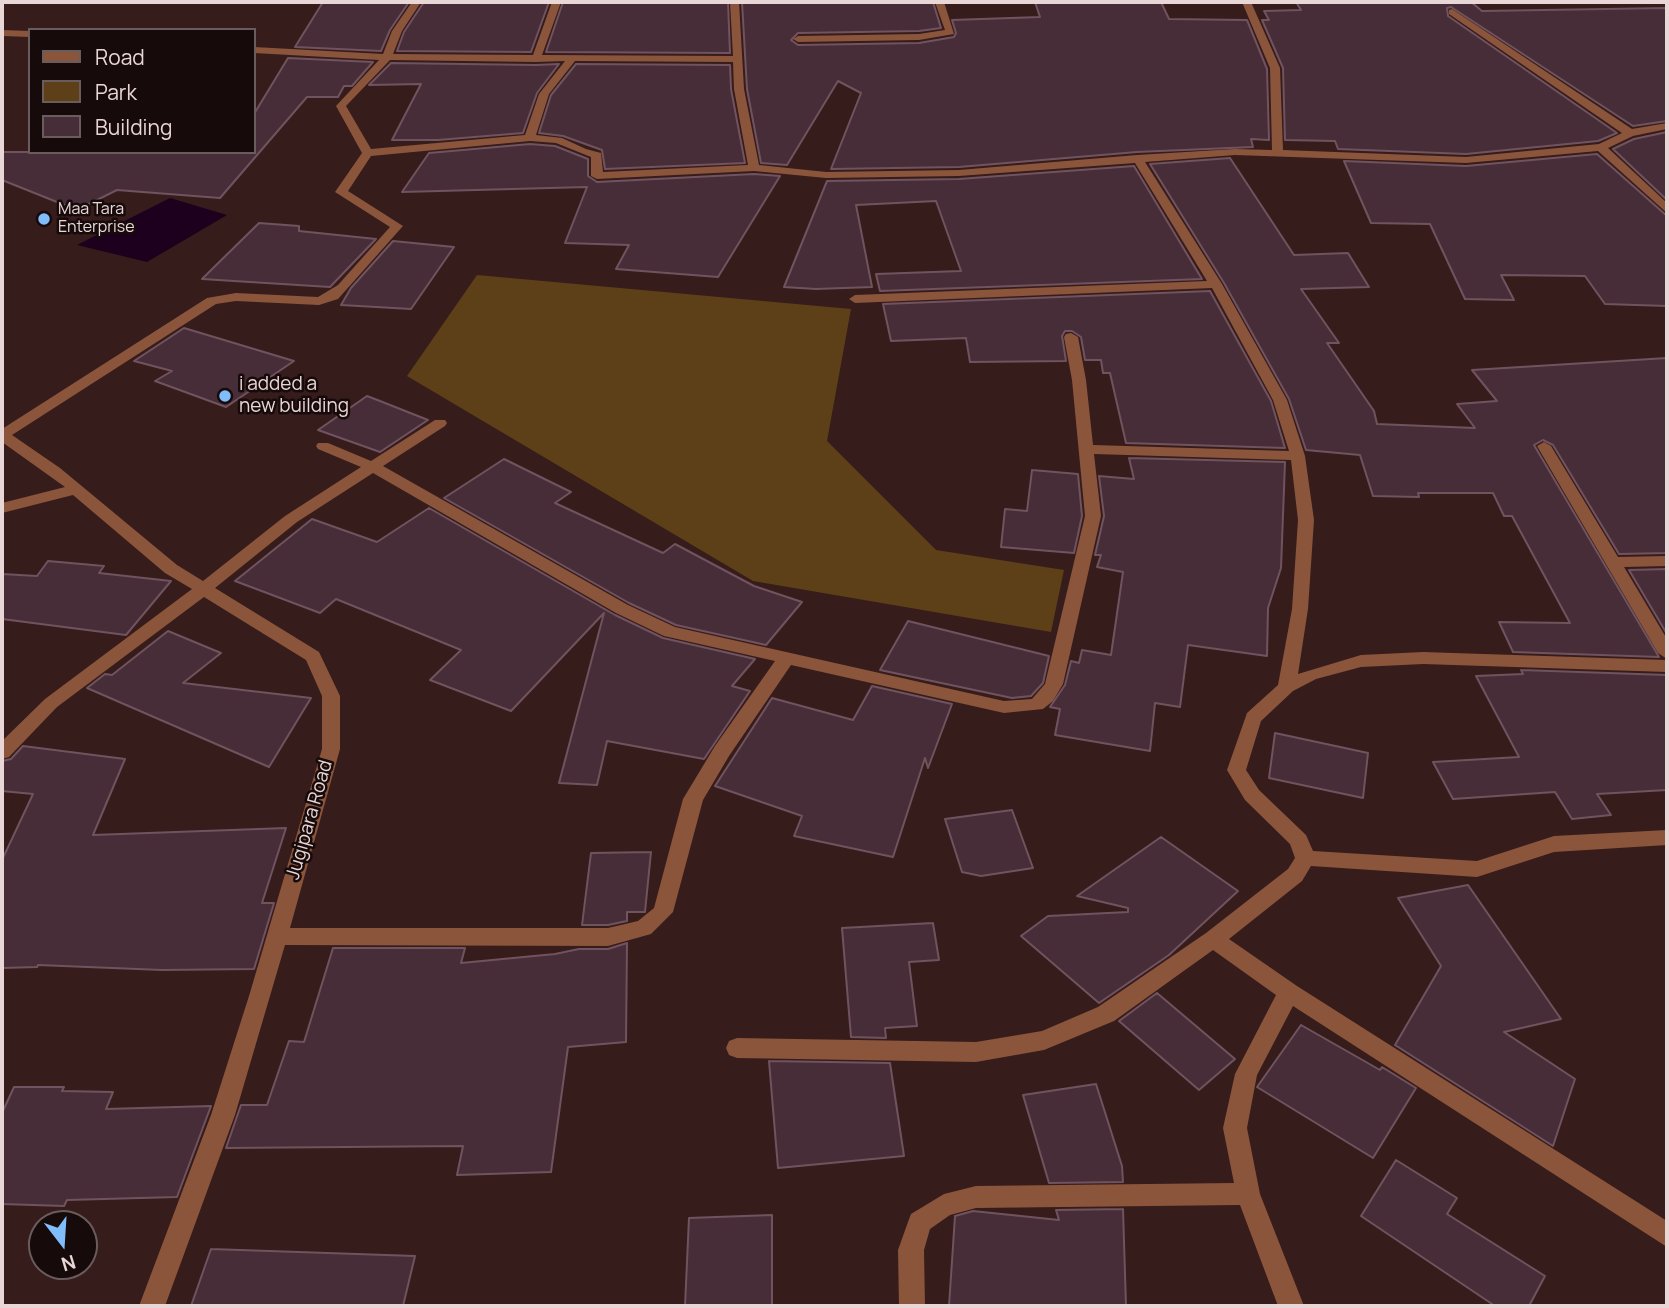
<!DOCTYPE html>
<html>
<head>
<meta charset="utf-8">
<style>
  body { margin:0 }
  #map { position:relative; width:1669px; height:1308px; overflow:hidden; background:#371c1c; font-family:Manrope,sans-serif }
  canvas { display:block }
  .frame { position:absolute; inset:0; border:4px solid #e9d6d6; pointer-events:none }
  .legend { position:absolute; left:28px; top:28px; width:228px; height:126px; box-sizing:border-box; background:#160a0a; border:2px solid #6a5c5c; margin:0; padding:9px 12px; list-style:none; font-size:21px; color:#e9d6d6 }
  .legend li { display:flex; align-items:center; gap:14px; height:35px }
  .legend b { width:35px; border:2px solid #6a5c5c }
  .north { position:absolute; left:28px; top:1210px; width:70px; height:70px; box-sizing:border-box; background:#160a0a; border:2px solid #6a5c5c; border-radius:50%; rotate:163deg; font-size:19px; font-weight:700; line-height:28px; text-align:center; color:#e9d6d6 }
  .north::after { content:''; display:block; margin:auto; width:24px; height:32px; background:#80bdfa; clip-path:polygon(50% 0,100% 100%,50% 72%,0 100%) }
</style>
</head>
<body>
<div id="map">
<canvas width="1669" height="1308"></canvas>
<div class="frame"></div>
<ul class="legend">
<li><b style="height:9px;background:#8b553b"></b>Road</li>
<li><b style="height:19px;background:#5d4017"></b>Park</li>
<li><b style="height:19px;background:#472d37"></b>Building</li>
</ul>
<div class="north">N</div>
</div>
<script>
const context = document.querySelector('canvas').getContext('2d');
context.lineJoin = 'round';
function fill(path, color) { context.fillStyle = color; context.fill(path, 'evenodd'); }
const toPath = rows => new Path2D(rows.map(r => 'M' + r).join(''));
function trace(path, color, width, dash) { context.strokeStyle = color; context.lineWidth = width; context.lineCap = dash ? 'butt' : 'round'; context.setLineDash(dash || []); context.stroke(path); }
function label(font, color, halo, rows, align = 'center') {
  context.font = font + ' Manrope,sans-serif'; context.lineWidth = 5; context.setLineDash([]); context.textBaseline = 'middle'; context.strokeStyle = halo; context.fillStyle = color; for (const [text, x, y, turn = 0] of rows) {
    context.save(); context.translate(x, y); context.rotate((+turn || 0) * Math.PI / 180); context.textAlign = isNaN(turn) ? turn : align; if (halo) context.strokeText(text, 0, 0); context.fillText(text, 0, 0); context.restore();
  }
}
const green = toPath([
  [477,275,851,309,827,441,936,550,1064,570,1051,632,753,581,407,376]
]);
const water = toPath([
  [170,198,227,215,147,262,77,245]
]);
const building = toPath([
  [323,2,409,2,390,30,381,51,295,47,323,2],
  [424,2,549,2,531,52,397,51,404,32,424,2],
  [563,2,728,2,730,53,546,52,563,2],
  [742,2,933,2,941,28,919,31,798,33,791,40,798,45,919,43,954,37,956,33,952,20,1040,17,1035,2,1161,2,1169,19,1247,20,1267,69,1269,140,1251,139,1253,147,1137,152,959,167,831,169,861,93,838,81,787,165,761,163,747,89,742,2],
  [1296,2,1471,2,1482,11,1667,8,1667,121,1633,126,1451,7,1447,8,1448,16,1617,133,1598,141,1466,154,1338,149,1335,141,1285,140,1283,68,1262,20,1269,20,1264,11,1301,10,1296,2],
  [288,58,373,62,352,86,344,86,338,97,307,97,220,198,117,190,77,210,2,180,2,152,254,152,254,114,288,58],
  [391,63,536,65,559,64,537,93,523,133,438,140,392,140,421,84,369,85,391,63],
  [576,64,730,65,731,89,745,163,605,169,602,150,563,136,539,133,551,95,576,64],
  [1667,132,1667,200,1613,149,1634,139,1667,132],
  [530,144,555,146,588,159,588,176,597,182,754,174,780,176,718,277,616,269,629,245,565,243,587,187,402,192,429,153,530,144],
  [1597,154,1667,216,1667,306,1605,304,1585,276,1501,275,1514,300,1465,299,1430,224,1371,223,1344,161,1466,166,1597,154],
  [1230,158,1294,255,1348,253,1369,287,1301,289,1339,343,1327,343,1374,411,1377,424,1475,428,1457,404,1497,401,1472,370,1667,358,1667,553,1619,554,1553,445,1543,440,1534,445,1659,657,1513,652,1499,622,1570,623,1512,516,1504,516,1493,493,1418,493,1419,497,1373,496,1360,455,1306,450,1289,399,1224,283,1150,164,1230,158],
  [1134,166,1202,279,880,291,876,274,961,271,936,201,856,205,872,287,816,289,784,287,827,181,959,179,1134,166],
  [259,223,299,226,299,231,376,239,330,287,202,279,259,223],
  [393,241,454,247,411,309,341,305,351,288,393,241],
  [1210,291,1271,401,1285,448,1126,443,1110,373,1103,373,1101,360,1085,360,1081,337,1072,331,1065,331,1062,336,1066,361,970,362,966,338,891,341,883,304,1210,291],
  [184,328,294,361,226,407,155,381,172,371,134,361,184,328],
  [367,396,380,401,428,420,380,452,318,430,367,396],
  [1129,458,1285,462,1281,568,1268,608,1267,656,1188,645,1180,707,1155,703,1150,751,1055,735,1060,709,1050,707,1065,685,1071,661,1079,663,1082,650,1111,655,1123,572,1097,567,1101,555,1095,555,1104,516,1099,476,1134,479,1129,458],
  [504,459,571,492,555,503,663,553,675,544,754,586,802,602,766,645,676,625,629,603,444,498,504,459],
  [1032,470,1078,474,1082,516,1074,553,1001,547,1005,509,1027,511,1032,470],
  [429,508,615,615,663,638,755,659,732,686,750,691,704,759,607,741,597,785,559,783,604,613,511,711,430,680,461,650,336,599,320,613,235,581,312,519,377,542,429,508],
  [48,561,104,566,99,573,171,581,126,635,2,619,2,574,37,576,48,561],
  [1667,569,1667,634,1629,570,1667,569],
  [908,621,1049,656,1043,683,1031,696,1012,698,880,670,908,621],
  [168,631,221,653,183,683,311,698,269,767,87,688,105,674,112,675,168,631],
  [1521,670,1667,675,1667,790,1597,794,1611,815,1572,819,1555,792,1453,799,1433,762,1519,757,1476,676,1523,674,1521,670],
  [872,686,952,704,928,768,925,758,893,857,794,836,802,816,715,786,772,698,853,720,872,686],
  [1275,733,1368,753,1363,798,1269,778,1275,733],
  [23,746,125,759,93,835,286,828,262,903,274,903,254,969,162,970,38,965,37,967,2,968,2,860,33,794,2,791,2,761,11,759,23,746],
  [1012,810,1033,868,981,876,962,872,945,819,1012,810],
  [1161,837,1238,891,1169,955,1099,1003,1021,936,1048,916,1128,912,1128,908,1077,896,1161,837],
  [651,852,645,912,627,912,627,921,608,925,582,925,591,853,651,852],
  [1468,885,1561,1019,1504,1032,1575,1079,1553,1146,1395,1045,1441,966,1398,898,1468,885],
  [933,923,939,960,909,962,917,1026,885,1028,886,1038,851,1037,842,928,933,923],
  [627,943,626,1042,568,1047,551,1172,457,1175,463,1146,226,1148,241,1105,267,1105,289,1041,304,1042,333,948,465,948,461,963,555,954,579,949,608,949,627,943],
  [1157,993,1235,1059,1199,1090,1119,1021,1157,993],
  [1301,1025,1380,1070,1382,1067,1416,1088,1373,1158,1257,1087,1301,1025],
  [769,1061,890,1063,904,1156,778,1168,769,1061],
  [1096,1084,1122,1166,1123,1182,1049,1183,1023,1095,1096,1084],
  [14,1087,64,1087,62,1091,113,1092,106,1109,211,1106,177,1197,67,1200,64,1206,2,1204,2,1113,14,1087],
  [1396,1160,1457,1198,1447,1214,1545,1276,1529,1306,1495,1306,1361,1216,1396,1160],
  [1123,1209,1126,1306,949,1306,955,1216,973,1211,1059,1220,1056,1210,1123,1209],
  [772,1215,772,1306,685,1306,689,1218,772,1215],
  [211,1249,415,1256,403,1306,191,1306,211,1249]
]);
const minor = toPath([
  [412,2,421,2,402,31,393,54,533,55,552,2,561,2,542,55,733,56,730,2,739,2,744,89,759,165,826,172,959,170,1137,155,1235,149,1272,150,1270,68,1242,2,1251,2,1280,68,1283,150,1466,157,1599,144,1622,133,1449,14,1449,10,1452,9,1632,129,1667,123,1667,129,1633,136,1608,148,1667,203,1667,213,1598,151,1466,163,1235,155,1145,162,1222,284,1287,400,1305,456,1314,520,1308,609,1298,674,1361,655,1423,652,1667,660,1667,672,1423,664,1361,667,1316,679,1293,691,1261,721,1246,770,1259,790,1306,835,1313,851,1477,861,1554,836,1667,830,1667,845,1554,852,1477,877,1311,866,1302,881,1229,939,1297,986,1667,1221,1667,1247,1293,1006,1257,1075,1247,1128,1260,1194,1304,1306,1278,1306,1240,1205,976,1208,950,1215,930,1229,924,1250,925,1306,899,1306,898,1250,908,1222,911,1214,944,1194,976,1186,1234,1183,1223,1128,1235,1074,1276,995,1213,950,1114,1021,1044,1050,976,1062,737,1058,729,1055,726,1048,729,1041,737,1038,976,1042,1042,1031,1098,1007,1206,933,1288,869,1295,858,1290,844,1245,800,1227,770,1247,713,1278,685,1292,609,1298,520,1291,460,1094,454,1101,516,1063,684,1053,701,1043,709,1004,713,791,665,729,756,703,800,673,912,651,934,608,946,285,945,235,1115,165,1306,139,1306,211,1115,249,996,322,749,322,696,306,660,204,597,57,707,9,757,2,759,2,741,45,699,192,589,165,573,73,495,2,513,2,503,65,487,2,442,2,429,207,298,236,293,318,297,338,285,390,227,335,192,362,153,336,106,379,60,254,53,254,47,383,54,392,31,412,2],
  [390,60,536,62,565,61,539,94,525,135,371,149,346,106,390,60],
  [575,61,733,62,734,89,748,165,603,172,601,153,586,149,562,138,536,135,549,94,575,61],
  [530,141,556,143,591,157,591,176,597,179,754,171,826,178,959,176,1135,163,1207,281,855,295,849,299,855,303,1212,288,1273,400,1289,451,1093,445,1086,380,1078,337,1071,333,1066,334,1064,337,1072,380,1085,516,1045,684,1032,699,1004,701,675,627,628,605,383,466,445,426,447,423,445,420,435,420,371,461,328,443,318,443,316,446,318,449,361,467,285,516,203,581,177,565,60,468,12,435,216,304,236,301,319,305,338,299,403,226,348,191,371,156,530,141],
  [373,473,616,613,664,636,775,661,715,746,683,799,654,908,638,921,608,928,290,928,340,749,340,696,319,652,215,588,297,522,373,473],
  [935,2,944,2,954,34,919,40,798,42,793,39,798,36,919,34,945,30,935,2],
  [2,30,30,31,30,37,2,36,2,30],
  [1544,442,1551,446,1618,557,1667,556,1667,566,1624,567,1667,639,1667,659,1658,653,1537,446,1544,442]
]);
const markers = [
  [44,219,7,"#80bdfa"],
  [225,396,7,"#80bdfa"]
];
const farPoinames = [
  ["Maa Tara",58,210],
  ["Enterprise",58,228]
];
const poiNames = [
  ["i added a",239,385],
  ["new building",239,407]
];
const streetNames = [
  ["Jugipara Road",310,820,-74]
];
fill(green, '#5d4017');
fill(water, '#1c001d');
fill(building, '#472d37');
trace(building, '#70535e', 2);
fill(minor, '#8b553b');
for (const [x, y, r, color] of markers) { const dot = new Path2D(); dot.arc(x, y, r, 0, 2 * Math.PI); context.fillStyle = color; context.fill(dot); trace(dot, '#160a0a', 2.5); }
label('16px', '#e9d6d6', '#160a0a', farPoinames, 'left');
label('19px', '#e9d6d6', '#160a0a', poiNames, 'left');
label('19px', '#e9d6d6', '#160a0a', streetNames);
</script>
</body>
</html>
